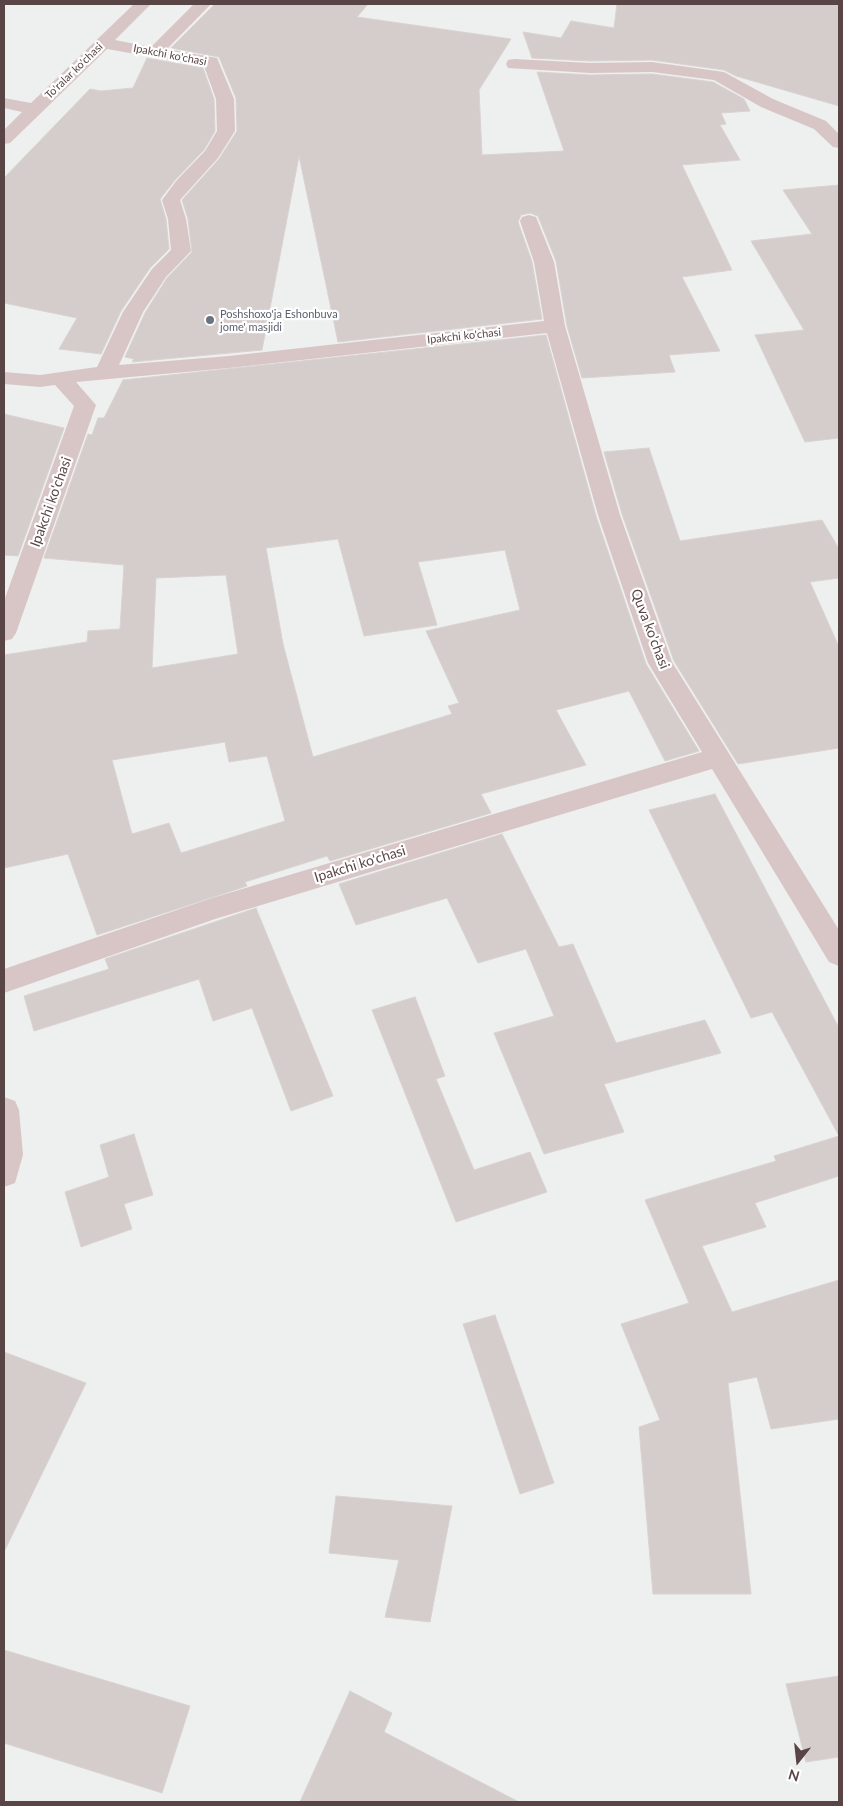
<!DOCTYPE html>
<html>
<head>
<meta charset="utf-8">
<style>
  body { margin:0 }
  #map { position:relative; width:843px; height:1806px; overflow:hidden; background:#edf0ee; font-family:Lato,sans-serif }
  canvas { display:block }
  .frame { position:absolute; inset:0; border:5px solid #5a4546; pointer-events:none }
  .north { position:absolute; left:773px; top:1736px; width:50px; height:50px; -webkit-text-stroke:4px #fff; paint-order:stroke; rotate:196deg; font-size:14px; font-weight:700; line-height:20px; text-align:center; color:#5a4546 }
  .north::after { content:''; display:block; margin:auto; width:18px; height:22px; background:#5a4546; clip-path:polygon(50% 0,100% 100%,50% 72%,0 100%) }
</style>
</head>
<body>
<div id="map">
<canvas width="843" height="1806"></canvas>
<div class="frame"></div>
<div class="north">N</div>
</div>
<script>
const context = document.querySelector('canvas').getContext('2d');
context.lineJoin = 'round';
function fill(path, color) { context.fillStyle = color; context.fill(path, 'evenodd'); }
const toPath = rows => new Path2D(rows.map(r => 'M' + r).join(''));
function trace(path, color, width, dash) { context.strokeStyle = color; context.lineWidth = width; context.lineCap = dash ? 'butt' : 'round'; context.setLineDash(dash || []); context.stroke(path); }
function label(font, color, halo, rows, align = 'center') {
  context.font = font + ' Lato,sans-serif'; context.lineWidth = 4.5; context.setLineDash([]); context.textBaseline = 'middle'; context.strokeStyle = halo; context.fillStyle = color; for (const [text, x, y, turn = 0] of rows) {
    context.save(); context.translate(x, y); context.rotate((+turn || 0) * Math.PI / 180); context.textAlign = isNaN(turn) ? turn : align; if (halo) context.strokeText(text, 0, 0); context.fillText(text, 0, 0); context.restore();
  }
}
const building = toPath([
  [215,4,368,4,357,17,511,39,479,90,482,155,564,151,537,72,590,75,652,74,713,82,744,99,750,111,721,113,726,124,720,125,740,160,682,165,732,270,682,277,720,351,669,355,675,372,582,378,567,326,556,261,538,216,530,213,521,215,518,222,532,262,542,319,338,342,299,156,262,350,132,362,134,359,125,357,145,313,167,278,192,252,188,219,182,200,219,159,237,131,236,98,219,57,171,48,215,4],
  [617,4,839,4,839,106,736,76,724,70,652,60,590,61,532,58,523,32,561,38,571,21,614,28,617,4],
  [147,58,203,68,214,99,215,131,204,150,176,179,160,199,166,219,169,249,150,268,121,311,101,354,59,349,77,318,4,303,4,178,90,89,101,91,133,88,147,58],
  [839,185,839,438,805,442,755,335,804,330,751,241,812,234,783,190,839,185],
  [546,335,596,516,646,664,699,751,665,761,629,691,556,710,586,765,481,794,491,813,330,861,327,856,245,882,247,886,97,935,68,854,4,868,4,655,87,642,88,631,120,629,124,565,44,558,88,434,92,435,98,418,104,418,123,380,546,335],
  [338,539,364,636,437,625,418,562,505,550,520,610,426,631,459,703,448,706,452,714,313,757,283,644,266,548,338,539],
  [226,575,238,654,152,668,156,578,226,575],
  [225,742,229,762,267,756,285,821,181,853,169,823,132,834,112,760,225,742],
  [4,414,64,428,18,556,4,555,4,414],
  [649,448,680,541,822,520,839,549,839,578,810,582,839,647,839,748,738,764,674,661,622,514,604,452,649,448],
  [715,794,839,1028,839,1176,755,1203,766,1227,702,1246,732,1312,839,1280,839,1419,771,1429,757,1377,728,1383,751,1594,653,1594,639,1427,660,1420,621,1324,689,1303,645,1200,776,1161,774,1156,839,1136,772,1012,751,1018,649,810,715,794],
  [502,834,559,947,573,944,616,1043,705,1020,721,1053,604,1084,624,1132,544,1154,494,1033,554,1016,526,949,478,963,447,898,356,925,339,884,502,834],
  [256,908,333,1096,291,1111,252,1008,213,1021,199,979,34,1031,24,996,109,969,105,959,256,908],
  [415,997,445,1076,436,1079,474,1170,530,1152,547,1192,456,1222,372,1010,415,997],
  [134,1134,153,1195,124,1204,132,1229,81,1247,65,1192,109,1177,100,1145,134,1134],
  [495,1315,554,1483,520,1494,463,1324,495,1315],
  [4,1352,86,1383,4,1552,4,1352],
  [336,1496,452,1506,430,1622,385,1617,399,1560,329,1553,336,1496],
  [4,1650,190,1706,162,1793,4,1743,4,1650],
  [839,1676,839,1757,806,1762,786,1684,839,1676],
  [350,1691,392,1713,384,1732,519,1802,300,1802,350,1691]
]);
const minor = toPath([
  [134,4,151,4,115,40,151,47,194,4,211,4,167,49,217,58,234,99,235,131,218,158,180,200,186,219,191,251,166,277,143,312,119,365,229,356,544,321,534,262,520,221,522,217,529,215,536,217,554,262,565,326,620,515,672,662,839,930,839,966,829,962,712,769,215,919,4,993,4,969,212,898,702,752,648,663,598,515,547,333,229,368,76,382,96,405,16,633,12,639,4,641,4,601,74,406,55,385,40,387,4,384,4,372,40,375,97,367,123,312,152,269,171,250,168,219,162,200,177,180,205,151,217,131,216,99,204,66,107,49,10,143,4,144,4,130,22,112,4,108,4,98,31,103,134,4],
  [514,59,590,63,652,62,724,72,773,99,826,121,839,134,839,148,833,147,814,129,761,107,714,80,652,72,590,73,508,68,506,64,508,60,514,59],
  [4,1097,15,1101,19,1110,23,1155,15,1183,4,1187,4,1097]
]);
const markers = [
  [210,320,5,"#6b7280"]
];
const farStreetnames = [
  ["Ipakchi ko'chasi",170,55,11],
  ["To'ralar ko'chasi",74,71,-44],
  ["Ipakchi ko'chasi",464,336,-6]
];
const farWorshipnames = [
  ["Poshshoxo'ja Eshonbuva",220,314],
  ["jome' masjidi",220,327]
];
const streetNames = [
  ["Ipakchi ko'chasi",51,502,-70],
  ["Quva ko'chasi",650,629,69],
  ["Ipakchi ko'chasi",360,864,-17]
];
fill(building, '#d5cdcc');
trace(building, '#d9d2d1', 1);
fill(minor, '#d8c6c7');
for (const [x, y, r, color] of markers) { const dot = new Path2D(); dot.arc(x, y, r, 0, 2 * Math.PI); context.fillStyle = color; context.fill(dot); trace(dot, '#fff', 2); }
label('11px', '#5a4546', '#fff', farStreetnames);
label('11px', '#5b616d', '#fff', farWorshipnames, 'left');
label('14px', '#5a4546', '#fff', streetNames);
</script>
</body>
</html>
